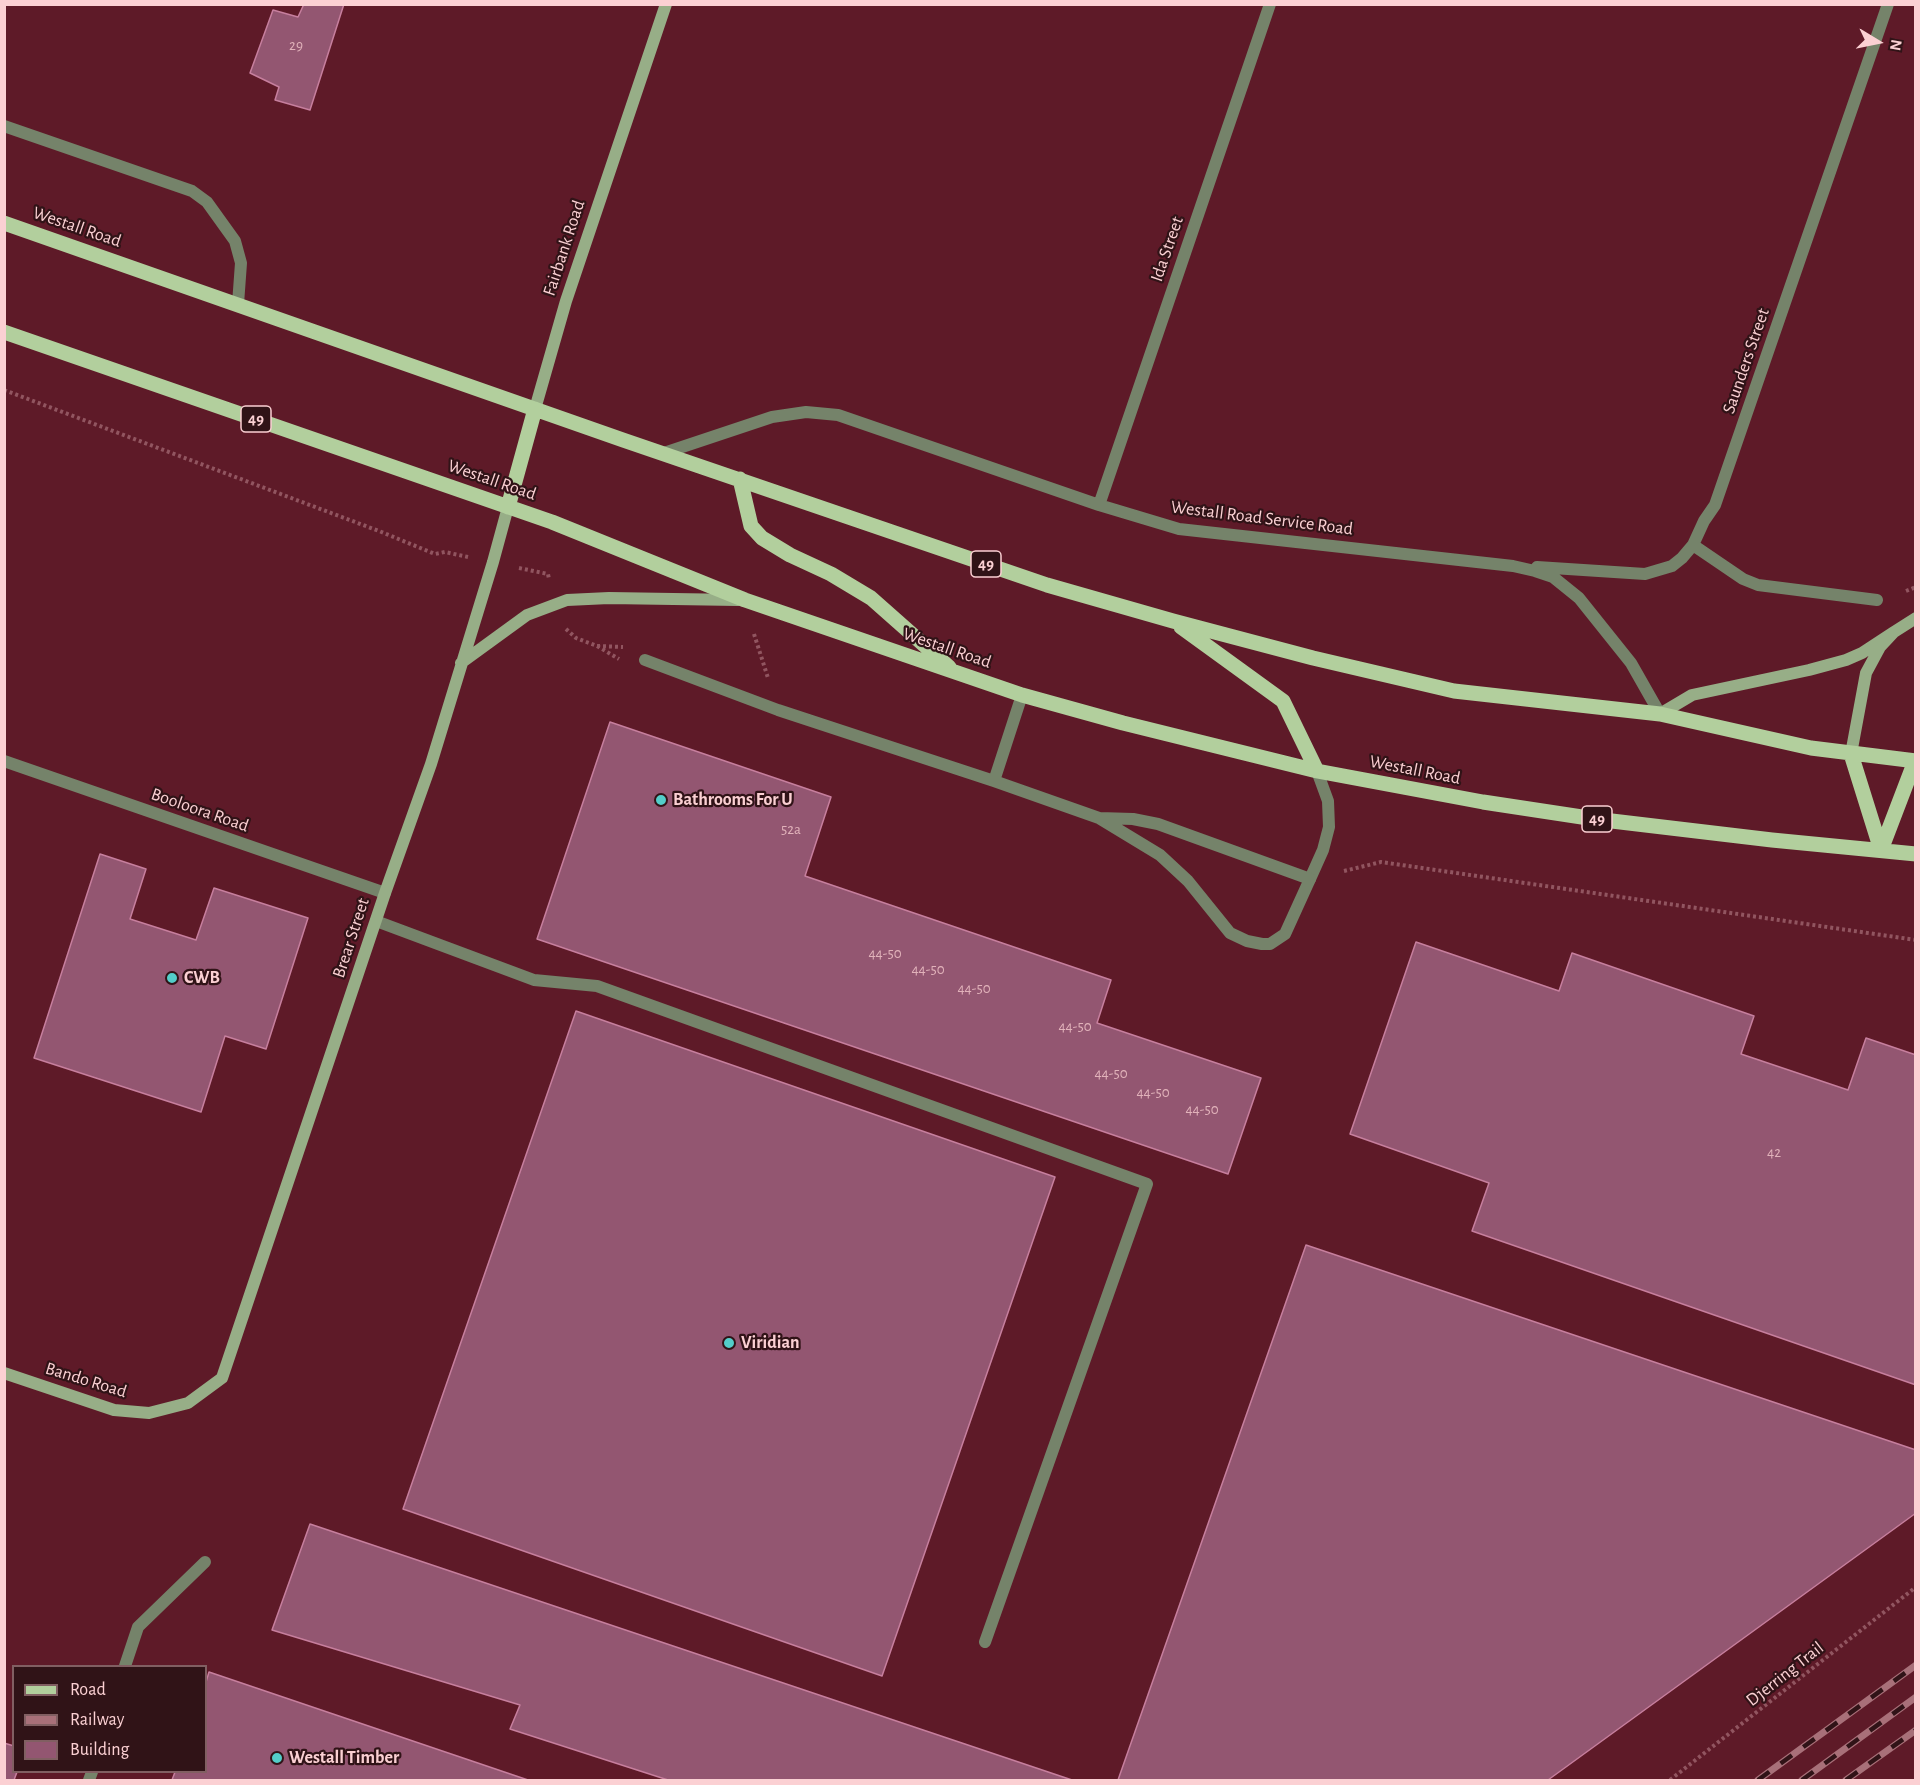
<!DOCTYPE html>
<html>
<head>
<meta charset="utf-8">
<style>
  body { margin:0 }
  #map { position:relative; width:1920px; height:1785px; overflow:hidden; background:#5e1a28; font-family:"Alegreya Sans",sans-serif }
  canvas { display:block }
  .frame { position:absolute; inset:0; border:6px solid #fbd0d3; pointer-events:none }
  .legend { position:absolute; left:12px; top:1665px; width:195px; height:108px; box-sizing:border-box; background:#301317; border:2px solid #815f62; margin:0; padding:8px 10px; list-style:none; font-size:18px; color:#fbd0d3 }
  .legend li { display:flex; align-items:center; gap:12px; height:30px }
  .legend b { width:30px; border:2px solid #815f62 }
  .north { position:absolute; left:1848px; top:12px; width:60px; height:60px; -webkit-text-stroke:4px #301317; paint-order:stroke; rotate:100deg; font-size:16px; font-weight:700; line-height:24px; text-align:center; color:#fbd0d3 }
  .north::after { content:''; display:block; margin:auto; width:21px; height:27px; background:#fbd0d3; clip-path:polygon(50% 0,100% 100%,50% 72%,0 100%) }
</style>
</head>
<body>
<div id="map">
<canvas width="1920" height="1785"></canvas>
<div class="frame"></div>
<ul class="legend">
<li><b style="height:8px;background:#b2cf9d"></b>Road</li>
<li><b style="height:8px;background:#a87079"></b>Railway</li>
<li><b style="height:16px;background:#935671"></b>Building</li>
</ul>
<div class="north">N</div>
</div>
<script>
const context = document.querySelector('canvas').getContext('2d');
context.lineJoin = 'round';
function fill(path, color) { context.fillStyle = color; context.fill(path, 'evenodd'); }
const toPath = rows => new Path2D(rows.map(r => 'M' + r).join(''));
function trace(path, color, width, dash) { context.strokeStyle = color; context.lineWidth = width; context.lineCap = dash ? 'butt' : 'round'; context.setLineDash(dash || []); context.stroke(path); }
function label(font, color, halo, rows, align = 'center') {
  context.font = font + ' "Alegreya Sans",sans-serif'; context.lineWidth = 4.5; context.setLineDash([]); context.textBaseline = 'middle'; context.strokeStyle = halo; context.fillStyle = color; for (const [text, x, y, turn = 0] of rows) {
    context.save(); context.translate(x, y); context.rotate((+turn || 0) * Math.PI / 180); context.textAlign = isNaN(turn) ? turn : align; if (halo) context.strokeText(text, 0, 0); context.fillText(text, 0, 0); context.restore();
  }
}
const building = toPath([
  [304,4,344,4,310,110,275,100,279,87,250,73,273,10,298,17,304,4],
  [610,722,831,797,805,876,1111,980,1097,1023,1261,1078,1228,1174,537,939,610,722],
  [100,854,146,869,130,919,196,940,214,888,308,918,266,1049,225,1036,201,1112,34,1058,100,854],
  [1416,942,1559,991,1572,953,1754,1016,1741,1054,1848,1090,1866,1038,1916,1055,1916,1385,1472,1231,1489,1183,1350,1134,1416,942],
  [576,1011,1055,1177,882,1676,403,1509,576,1011],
  [1306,1245,1916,1450,1916,1513,1548,1780,1118,1780,1306,1245],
  [310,1524,1072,1780,668,1780,510,1729,520,1705,272,1630,310,1524],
  [209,1672,528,1780,172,1780,175,1772,206,1772,206,1682,209,1672],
  [4,1743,14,1746,14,1772,17,1772,14,1780,4,1780,4,1743]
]);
const path = toPath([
  [4,390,379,531,435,554,445,552,468,557],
  [519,568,548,574,549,579],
  [1906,591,1916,587],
  [566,629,576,638,597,646,619,659],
  [754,634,768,678],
  [597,646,623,647],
  [1344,871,1381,862,1916,940],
  [1670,1780,1916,1587]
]);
const lane = toPath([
  [1310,879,1323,850,1329,827,1328,801,1317,771],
  [376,921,534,980,597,986,1147,1184,985,1642],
  [125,1666,138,1627,205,1562],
  [89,1780,92,1772]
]);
const street = toPath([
  [4,126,192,191,207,202,235,241,241,263,238,304],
  [664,453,772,417,806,412,838,415,1099,505,1179,529,1513,566,1535,571,1553,577,1579,598,1631,663,1660,714],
  [1099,505,1270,4],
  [1693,545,1743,579,1758,585,1877,600],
  [1537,567,1645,574,1672,566,1682,558,1693,545,1704,521,1715,505,1888,4],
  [645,660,778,710,994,781,1099,818,1160,855,1188,881,1230,933,1247,941,1262,944,1270,944,1285,934,1310,879,1158,824,1133,819,1099,818],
  [4,761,385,893],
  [994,781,1022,695]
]);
const secondary = toPath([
  [535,409,566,301,666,4],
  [461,663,527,615,567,600,609,598,738,600],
  [1660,714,1692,695,1809,670,1846,660,1862,653,1894,632],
  [1851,754,1866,673,1880,647,1894,632,1916,618],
  [4,1373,114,1410,149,1413,188,1403,222,1378,385,893,431,764,493,562,508,507]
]);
const primary = toPath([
  [4,223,623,440,1047,585,1173,621,1313,658,1454,691,1660,714,1811,748,1916,761],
  [4,332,552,522,745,600,1022,695,1123,723,1317,771,1483,802,1595,819,1772,840,1916,854],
  [740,479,751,526,762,538,790,555,831,574,871,598,949,667],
  [508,507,535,409],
  [1181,627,1283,701,1317,771],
  [1851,754,1881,850],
  [1881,850,1915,761]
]);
const rail = toPath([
  [1758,1780,1916,1665],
  [1802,1780,1916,1697],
  [1846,1780,1916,1730]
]);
const markers = [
  [661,800,6,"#53cdc9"],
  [172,978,6,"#53cdc9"],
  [729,1343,6,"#53cdc9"],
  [277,1758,6,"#53cdc9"]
];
const numberNames = [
  ["29",296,45],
  ["52a",791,829],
  ["44-50",885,953],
  ["44-50",928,969],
  ["44-50",974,988],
  ["44-50",1075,1026],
  ["44-50",1111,1073],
  ["44-50",1153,1092],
  ["44-50",1202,1109],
  ["42",1774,1152]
];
const shields = [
  [256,419,30],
  [986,564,30],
  [1597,819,30]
];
const shieldNames = [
  ["49",256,419],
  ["49",986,564],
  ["49",1597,819]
];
const streetNames = [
  ["Westall Road",77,227,19],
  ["Fairbank Road",564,248,-72],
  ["Ida Street",1167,249,-71],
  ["Saunders Street",1746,361,-71],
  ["Westall Road",492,480,19],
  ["Westall Road Service Road",1262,518,7],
  ["Westall Road",947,648,19],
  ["Westall Road",1415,770,11],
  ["Booloora Road",200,810,19],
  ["Brear Street",351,938,-72],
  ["Bando Road",86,1380,17],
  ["Djerring Trail",1785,1674,-38]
];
const poiNames = [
  ["Bathrooms For U",673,800],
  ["CWB",184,978],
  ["Viridian",741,1343],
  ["Westall Timber",289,1758]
];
fill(building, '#935671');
trace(building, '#c77f9e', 1.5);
trace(path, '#915560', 4, [3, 3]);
trace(lane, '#75836a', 12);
trace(street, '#75836a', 12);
trace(secondary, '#97ae87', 12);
trace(primary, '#b2cf9d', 15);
trace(rail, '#a87079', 7);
trace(rail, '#301317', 4.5, [14]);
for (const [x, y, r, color] of markers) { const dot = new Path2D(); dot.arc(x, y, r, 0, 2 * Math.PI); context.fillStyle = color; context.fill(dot); trace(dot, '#301317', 2); }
label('15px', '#e1b2ba', null, numberNames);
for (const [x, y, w] of shields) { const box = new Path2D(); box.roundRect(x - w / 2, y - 13, w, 26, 4.5); context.fillStyle = '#301317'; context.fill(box); trace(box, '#fbd0d3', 1.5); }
label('bold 16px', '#fbd0d3', null, shieldNames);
label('18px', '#fbd0d3', '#301317', streetNames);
label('bold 18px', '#fbd0d3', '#301317', poiNames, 'left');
</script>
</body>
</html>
